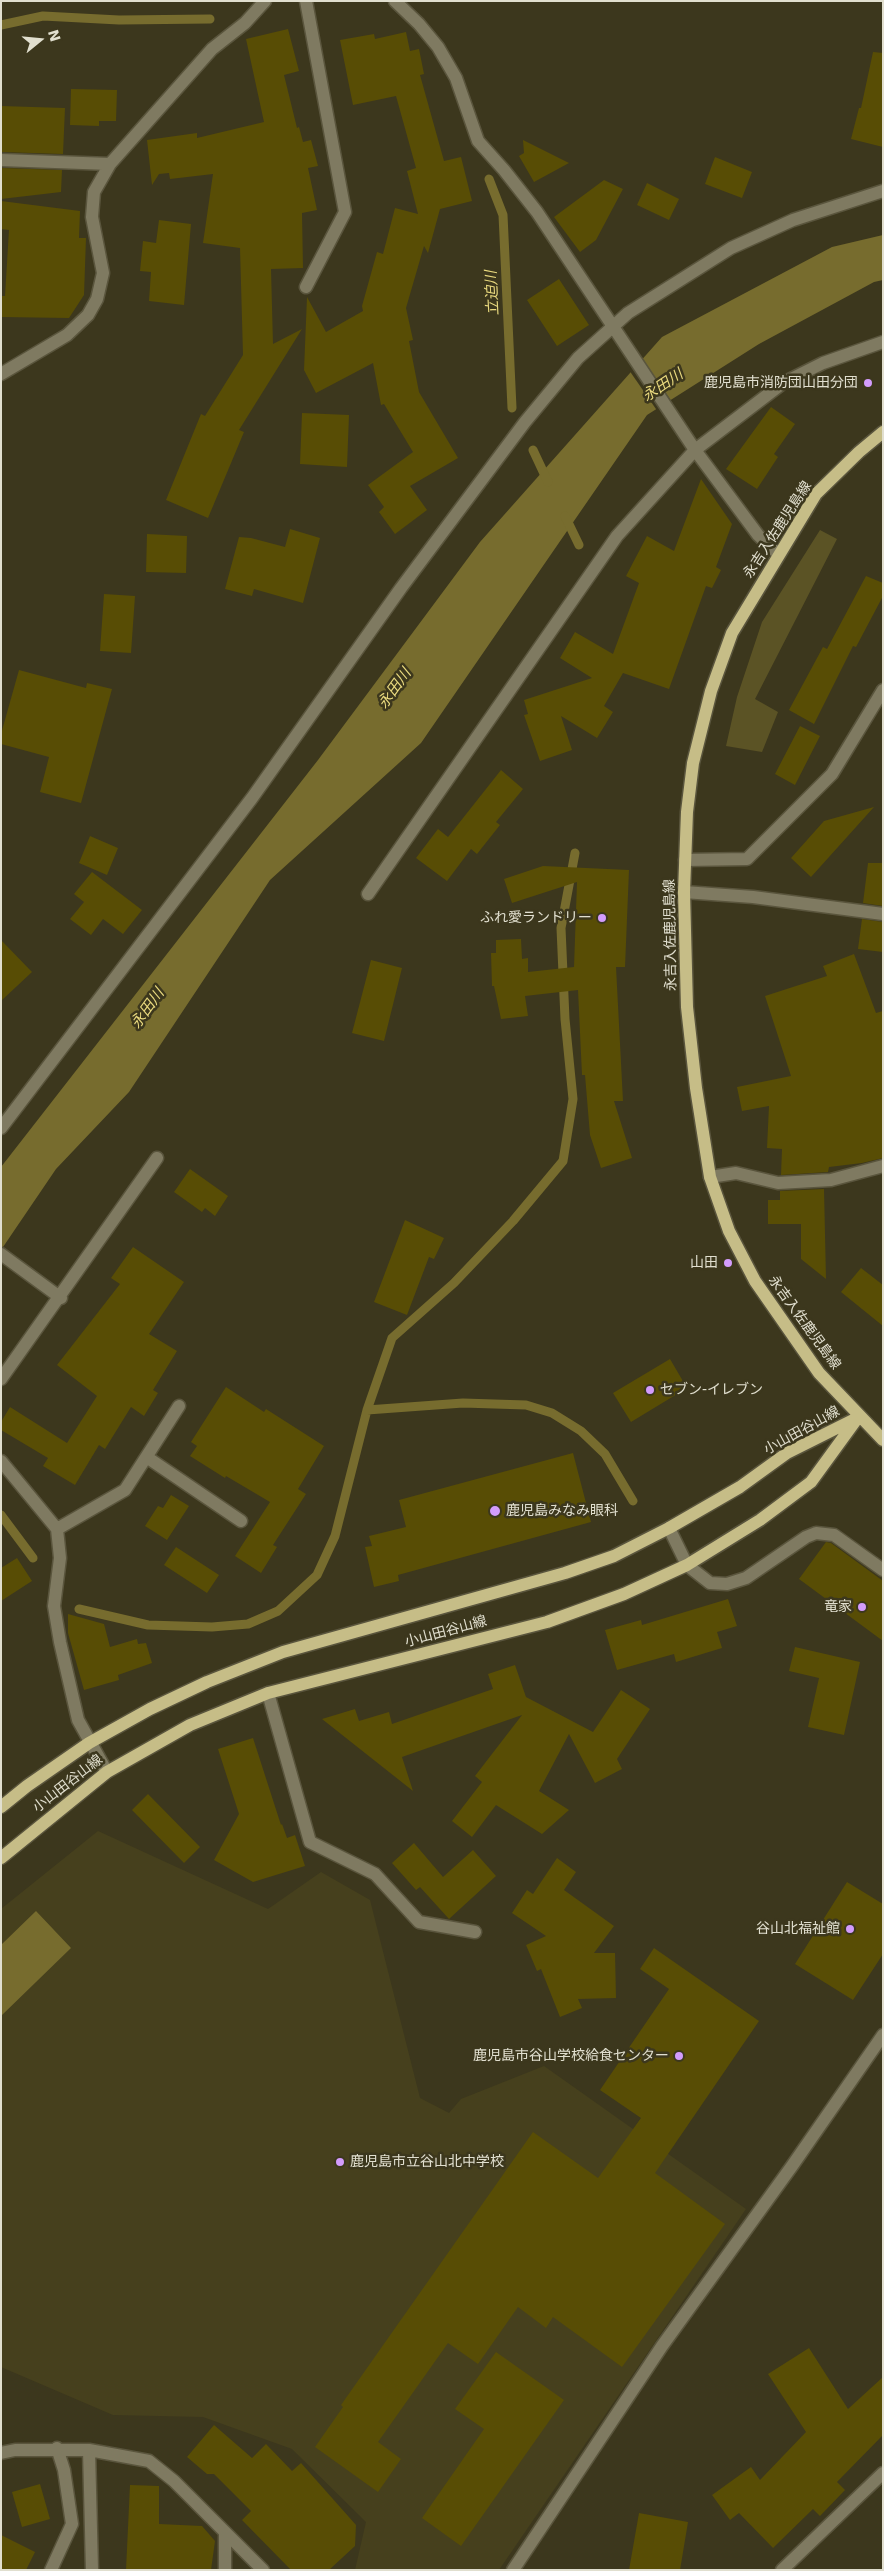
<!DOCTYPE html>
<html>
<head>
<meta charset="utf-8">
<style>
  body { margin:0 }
  #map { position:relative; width:884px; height:2571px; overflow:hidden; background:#3c371d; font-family:"DejaVu Sans",sans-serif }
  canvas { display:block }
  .frame { position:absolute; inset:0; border:2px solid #e1dfcf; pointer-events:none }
  .north { position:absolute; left:15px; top:15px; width:50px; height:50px; -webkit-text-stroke:4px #3c371d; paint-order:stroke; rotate:73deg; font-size:14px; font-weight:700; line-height:20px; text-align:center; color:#e1dfcf }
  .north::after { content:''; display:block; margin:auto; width:18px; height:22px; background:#e1dfcf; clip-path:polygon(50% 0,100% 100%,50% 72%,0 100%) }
</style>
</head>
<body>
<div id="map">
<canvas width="884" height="2571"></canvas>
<div class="frame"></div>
<div class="north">N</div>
</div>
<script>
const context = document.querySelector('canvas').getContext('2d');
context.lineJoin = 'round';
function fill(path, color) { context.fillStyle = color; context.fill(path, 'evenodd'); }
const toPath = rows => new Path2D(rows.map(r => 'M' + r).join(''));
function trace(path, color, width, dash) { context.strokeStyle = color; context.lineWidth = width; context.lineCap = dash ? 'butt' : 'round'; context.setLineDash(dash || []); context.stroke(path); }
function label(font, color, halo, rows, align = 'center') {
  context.font = font + ' "DejaVu Sans","Noto Sans JP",sans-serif'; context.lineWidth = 5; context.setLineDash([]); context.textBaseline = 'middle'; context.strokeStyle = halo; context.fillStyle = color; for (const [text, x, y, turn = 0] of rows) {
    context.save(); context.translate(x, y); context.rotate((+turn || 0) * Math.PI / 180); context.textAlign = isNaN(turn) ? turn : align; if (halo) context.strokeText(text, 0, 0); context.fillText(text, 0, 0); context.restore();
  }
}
const built = toPath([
  [98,1831,268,1909,321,1872,370,1900,420,2098,449,2113,461,2099,544,2066,746,2209,499,2570,355,2570,366,2522,292,2449,203,2417,113,2415,1,2367,1,1909]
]);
const green = toPath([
  [820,530,837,539,755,699,778,712,762,752,726,746,737,697,762,622]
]);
const water = toPath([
  [883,235,883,280,874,282,759,344,647,415,421,743,270,880,129,1092,56,1169,1,1250,1,1167,318,760,480,542,662,337,832,247],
  [36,1911,71,1948,1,2016,1,1945]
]);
const pier = toPath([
  [641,357,672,402,658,412,629,370]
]);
const stream = toPath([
  [1,25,43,16,119,20,210,19],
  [489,179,503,215,512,408],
  [533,450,548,482],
  [565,516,579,545],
  [367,1410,463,1403,526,1405,552,1413,581,1431,605,1454,633,1501],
  [1,1515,33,1558],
  [79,1609,148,1625,212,1627,248,1624,278,1611,317,1575,335,1536,367,1410,392,1338,454,1283,513,1221,563,1161,573,1099,565,1019,561,928,575,853]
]);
const building = toPath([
  [288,29,299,71,284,75,297,128,299,127,303,142,311,140,318,166,308,168,317,210,302,213,303,268,271,269,273,344,302,329,239,430,244,432,208,518,166,500,201,414,205,416,243,355,240,248,203,243,213,174,170,179,169,173,159,174,152,185,147,140,197,133,197,138,264,122,246,39],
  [406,32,410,51,419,49,424,74,420,75,444,161,461,157,472,201,440,209,428,253,424,246,406,308,413,340,409,341,419,392,458,458,410,486,427,510,395,534,379,512,384,507,368,485,413,452,384,404,381,405,373,363,316,393,304,370,307,297,326,332,363,311,362,306,377,252,383,254,395,208,418,214,407,171,416,168,396,96,353,105,340,40,374,34,375,39],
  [873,52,883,53,883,147,851,139,859,108,861,108],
  [71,89,117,90,116,121,99,121,99,126,70,125],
  [1,106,65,108,63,154,2,152],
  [523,140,569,163,534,182,519,156,524,153],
  [715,157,752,172,742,198,705,184],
  [1,168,62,170,61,192,1,199],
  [604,180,623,189,596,240,580,252,554,217],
  [647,183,679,199,669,220,637,205],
  [1,201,80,211,79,238,86,238,84,295,69,318,1,317,1,296,5,296,9,230,1,229],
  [159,220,191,224,184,305,149,301,151,272,140,271,143,241,156,243],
  [559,279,589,325,557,346,527,300],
  [771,407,795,424,774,454,778,457,757,489,726,469],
  [302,413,349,415,347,467,300,464],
  [701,479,732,524,716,567,721,570,712,588,706,586,669,689,623,673,604,706,613,712,597,738,561,716,572,750,540,761,524,715,528,714,524,700,592,678,560,658,575,632,613,654,639,583,626,576,647,536,674,551],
  [290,529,320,538,303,603,254,589,252,596,225,589,239,537,251,538,285,547],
  [147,534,187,536,186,573,146,572],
  [866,576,883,583,883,596,856,647,853,646,814,724,789,710,823,647,827,649],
  [104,594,135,596,131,653,100,651],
  [19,670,86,688,87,683,112,689,81,803,40,792,49,757,1,744,1,734],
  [800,726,820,736,795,785,775,774],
  [501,770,523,789,496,822,500,825,477,854,471,849,447,881,416,858,438,829,448,837],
  [874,807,811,877,791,858,824,821],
  [90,836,118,848,107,875,79,863],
  [868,863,883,863,883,906,863,903],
  [543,866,629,870,625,967,616,967,623,1101,614,1101,632,1158,601,1168,590,1135,585,1075,582,1075,578,990,525,996,528,1016,501,1019,494,986,492,986,491,953,496,953,496,940,521,939,522,959,528,958,528,972,574,967,577,882,512,903,504,879],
  [92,872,142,910,123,934,103,919,91,935,70,919,84,902,74,894],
  [862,919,883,922,883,952,858,949],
  [1,940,32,972,1,1001],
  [854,954,876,1013,883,1011,883,1158,862,1163,829,1167,828,1172,781,1175,782,1149,767,1148,769,1106,742,1111,737,1087,791,1076,765,996,827,976,823,966],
  [371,960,402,968,384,1041,352,1033],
  [190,1169,228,1196,215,1216,205,1208,202,1212,174,1192],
  [824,1189,826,1279,801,1259,801,1224,768,1224,768,1200,780,1200,780,1191],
  [405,1220,444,1238,434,1259,429,1257,407,1315,374,1302],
  [133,1247,184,1282,149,1334,177,1351,153,1390,158,1393,144,1416,131,1407,105,1449,99,1445,75,1485,43,1466,48,1458,1,1430,1,1422,10,1407,67,1443,97,1396,57,1365,120,1284,111,1278],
  [861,1268,883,1285,883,1326,841,1292],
  [670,1359,687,1388,631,1422,613,1393],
  [226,1387,264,1412,266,1409,324,1446,298,1489,306,1494,273,1545,277,1547,261,1573,235,1556,270,1502,226,1476,225,1478,190,1456,197,1446,191,1442],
  [573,1453,591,1522,398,1575,399,1581,374,1587,365,1547,372,1546,369,1536,406,1527,399,1500],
  [171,1495,189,1506,167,1540,145,1526,158,1506,163,1508],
  [826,1542,831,1543,883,1581,883,1641,799,1579],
  [176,1547,219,1575,207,1593,164,1565],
  [17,1558,32,1581,1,1601,1,1568],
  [728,1599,737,1626,717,1632,722,1648,676,1662,674,1654,617,1670,605,1630,641,1620,642,1625],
  [68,1614,104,1624,110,1647,137,1639,138,1644,146,1643,152,1663,118,1675,119,1680,84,1690,68,1633],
  [795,1647,860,1662,844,1735,808,1727,819,1678,789,1671],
  [515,1665,526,1697,593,1732,621,1690,650,1709,617,1759,622,1769,595,1783,569,1734,539,1791,569,1810,542,1834,496,1805,472,1837,452,1821,482,1782,475,1776,522,1715,402,1757,413,1791,322,1719,355,1709,359,1721,389,1712,392,1724,493,1689,488,1674],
  [253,1738,281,1825,282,1824,287,1838,295,1835,305,1866,253,1882,214,1860,239,1814,218,1749],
  [148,1794,200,1847,184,1863,132,1810],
  [414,1843,443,1877,473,1850,496,1876,449,1919,420,1887,416,1890,392,1863],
  [557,1858,576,1872,564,1890,614,1926,594,1953,615,1953,616,1998,578,1999,582,2008,560,2017,541,1969,537,1971,526,1945,546,1936,512,1913,527,1890,533,1894],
  [847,1882,883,1904,883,1954,853,2000,795,1964],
  [654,1948,759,2021,655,2173,725,2224,622,2367,553,2317,546,2328,518,2307,478,2364,448,2343,378,2442,401,2459,378,2492,315,2447,343,2407,341,2405,533,2132,598,2178,641,2118,600,2090,669,1989,640,1969],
  [809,2348,848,2409,883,2377,883,2435,837,2482,845,2490,820,2516,813,2509,773,2548,739,2513,730,2520,712,2495,751,2467,760,2480,806,2432,768,2374],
  [496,2352,564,2400,461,2546,422,2518,484,2429,455,2409],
  [214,2425,252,2458,266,2444,292,2471,301,2463,356,2525,355,2546,329,2570,291,2570,242,2520,251,2511,214,2474,207,2474,187,2457],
  [40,2484,50,2519,22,2527,12,2492],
  [130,2485,159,2486,159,2524,202,2526,215,2541,211,2570,126,2570],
  [639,2513,688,2522,680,2570,629,2570],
  [1,2535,35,2552,26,2570,1,2570]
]);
const minor = toPath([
  [395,1,419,24,438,47,456,78,478,141,504,170,537,212,695,450,758,535,778,554],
  [1,160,110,164],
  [306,287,345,212,306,1],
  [1,374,67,335,88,315,97,299,103,273,92,217,94,192,110,164,212,49,245,23,265,1],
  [685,860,747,859,832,774,883,690],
  [684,892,753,897,883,914],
  [368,894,617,536,695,450,783,383,823,363,883,342],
  [1,1128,252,798,401,588,525,422,578,358,628,313,731,248,793,220,883,191],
  [710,1177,736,1173,778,1183,831,1180,883,1166],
  [1,1254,61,1298],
  [1,1379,157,1158],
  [148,1458,241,1521],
  [1,1461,57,1529,60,1558,54,1606,60,1642,78,1720,107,1772],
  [669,1528,687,1565,710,1583,727,1584,746,1578,806,1537,816,1533,834,1535,883,1570],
  [57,1529,125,1490,179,1406],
  [268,1693,310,1842,375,1874,419,1922,475,1932],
  [89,2450,92,2570],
  [1,2453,15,2450,89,2450,149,2461,174,2481,263,2570],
  [225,2533,225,2570],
  [51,2570,72,2524,64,2470,57,2448],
  [513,2570,662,2346,792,2166,883,2035],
  [782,2570,883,2473]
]);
const major = toPath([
  [883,432,859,452,816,494,732,633,711,691,693,763,687,812,684,892,687,1007,696,1088,710,1177,729,1231,755,1281,819,1373,883,1440],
  [1,1807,27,1786,89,1743,150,1709,207,1682,283,1652,565,1573,614,1556,669,1528,740,1487,787,1453,857,1418],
  [1,1858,107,1772,190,1725,268,1693,547,1622,624,1594,687,1565,760,1520,811,1482,859,1416]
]);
const markers = [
  [868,383,5,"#d39cfc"],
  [602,918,5,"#d39cfc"],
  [728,1263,5,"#d39cfc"],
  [650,1390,5,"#d39cfc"],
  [495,1511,6,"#d39cfc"],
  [862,1607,5,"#d39cfc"],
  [850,1929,5,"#d39cfc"],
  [679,2056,5,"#d39cfc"],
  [340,2162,5,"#d39cfc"]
];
const poiNames = [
  ["鹿児島市消防団山田分団",858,383],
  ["ふれ愛ランドリー",592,918],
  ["山田",718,1263],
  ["セブン-イレブン",660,1390,"left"],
  ["鹿児島みなみ眼科",506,1511,"left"],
  ["竜家",852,1607],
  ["谷山北福祉館",840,1929],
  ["鹿児島市谷山学校給食センター",669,2056],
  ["鹿児島市立谷山北中学校",350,2162,"left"]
];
const streetNames = [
  ["永吉入佐鹿児島線",778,530,-57],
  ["永吉入佐鹿児島線",671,935,-91],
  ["永吉入佐鹿児島線",804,1323,54],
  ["小山田谷山線",802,1431,-29],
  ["小山田谷山線",446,1632,-15],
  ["小山田谷山線",68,1784,-38]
];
const waterNames = [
  ["立迫川",493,293,-93],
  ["永田川",663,386,-34],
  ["永田川",395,689,-54],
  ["永田川",148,1009,-54]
];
fill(built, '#46401d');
fill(green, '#5b5325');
fill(water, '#776c2e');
fill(pier, '#3c371d');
trace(stream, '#776c2e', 9);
fill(building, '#584d05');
trace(minor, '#5a553d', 15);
trace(major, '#5a553d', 15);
trace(minor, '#7f7a61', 12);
trace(major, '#c6bd87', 12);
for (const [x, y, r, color] of markers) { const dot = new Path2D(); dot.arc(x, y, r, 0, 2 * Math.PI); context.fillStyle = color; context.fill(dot); trace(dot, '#3c371d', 2); }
label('14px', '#e1dfcf', '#3c371d', poiNames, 'right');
label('14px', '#e1dfcf', '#3c371d', streetNames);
label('italic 15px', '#e9d97e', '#3c371d', waterNames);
</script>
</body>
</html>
